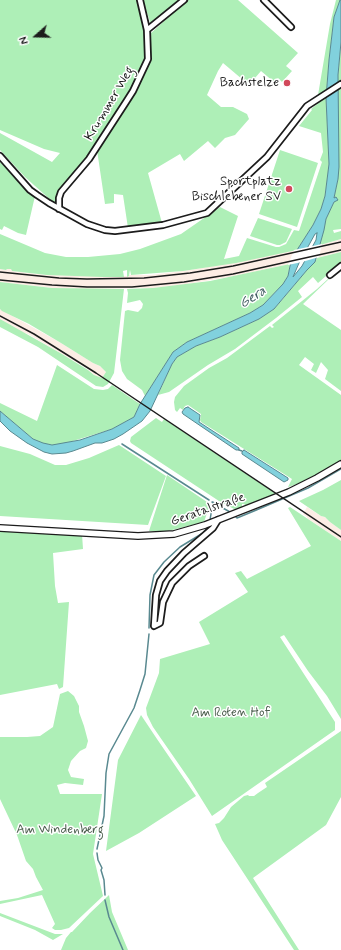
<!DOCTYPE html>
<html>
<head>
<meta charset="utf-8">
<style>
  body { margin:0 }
  #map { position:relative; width:341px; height:950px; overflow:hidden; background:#fff; font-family:Mynerve,sans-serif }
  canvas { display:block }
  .north { position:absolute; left:16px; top:16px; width:40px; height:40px; -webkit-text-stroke:3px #fff; paint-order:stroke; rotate:250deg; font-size:11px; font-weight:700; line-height:16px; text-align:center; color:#1c1c1c }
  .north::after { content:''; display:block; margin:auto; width:14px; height:18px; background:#1c1c1c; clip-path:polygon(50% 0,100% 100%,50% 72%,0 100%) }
</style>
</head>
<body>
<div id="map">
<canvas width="341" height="950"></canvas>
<div class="north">N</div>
</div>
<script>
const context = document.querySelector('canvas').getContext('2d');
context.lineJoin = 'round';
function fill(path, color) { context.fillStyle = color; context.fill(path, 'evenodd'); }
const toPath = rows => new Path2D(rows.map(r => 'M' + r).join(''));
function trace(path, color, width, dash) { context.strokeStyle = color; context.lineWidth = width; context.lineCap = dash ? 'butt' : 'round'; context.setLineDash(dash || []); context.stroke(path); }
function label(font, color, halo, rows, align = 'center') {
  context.font = font + ' Mynerve,sans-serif'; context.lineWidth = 3; context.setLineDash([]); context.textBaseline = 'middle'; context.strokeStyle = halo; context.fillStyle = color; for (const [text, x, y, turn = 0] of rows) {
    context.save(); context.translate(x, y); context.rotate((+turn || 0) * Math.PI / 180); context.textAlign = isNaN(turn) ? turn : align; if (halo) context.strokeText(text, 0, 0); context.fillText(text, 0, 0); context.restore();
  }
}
const built = toPath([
  [341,239,341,252,317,258,320,245],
  [297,250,290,264,235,276,181,285,153,288,86,289,52,288,0,282,0,269,6,270,7,269,11,269,12,271,47,275,129,276,129,275,151,275,197,269],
  [0,309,61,343,93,363,100,366,106,372,102,378,94,375,88,369,62,354,28,334,21,332,0,319],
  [307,507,321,516,325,517,330,522,341,530,341,541,307,518,307,517,303,514]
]);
const green = toPath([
  [0,0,137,0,145,30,147,57,150,60,150,34,187,0,238,0,298,53,286,66,292,71,282,82,278,78,274,82,261,71,249,85,223,63,218,71,207,95,221,107,233,107,247,114,249,119,235,135,225,138,215,148,208,141,184,161,180,154,148,173,162,223,128,228,123,195,114,194,114,203,105,204,97,150,133,95,146,70,143,67,131,92,96,146,61,189,54,203,25,177,0,150,0,133,52,162,60,153,44,149,0,130],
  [143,0,180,0,151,25],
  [336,0,340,0,334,17,329,60,326,98,329,164,325,196,321,209,313,225,297,250,236,263,183,271,131,275,130,270,129,276,127,277,127,270,123,271,124,277,103,277,47,275,12,271,11,269,7,269,6,270,0,269,0,234,45,253,66,257,88,257,120,254,140,249,181,234,220,207,238,216,224,259,239,256,247,238,276,247,279,247,286,244,294,230,299,231,322,162,320,160,323,152,321,133,299,126,312,110,311,109,321,101,321,94,318,95,330,24],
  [341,42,341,229,333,230,334,233,341,231,341,239,320,245,326,219,334,202,338,199,334,198,338,179,338,75],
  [280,150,318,163,297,227,259,214],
  [0,162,35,196,26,235,18,233,4,226,2,230,0,229],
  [258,218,292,229,286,242,280,245,277,245,250,236],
  [341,252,341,263,318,283,313,277,298,291,302,297,276,318,235,349,208,365,169,392,158,395,172,364,177,357,196,346,220,337,259,319,274,309,282,300,307,270,315,262,317,258],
  [290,264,288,276,283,284,263,305,250,313,187,342,173,352,145,396,142,390,127,379,122,371,120,360,125,311,128,310,138,312,142,308,143,304,140,300,127,303,128,293,127,289,153,288,210,281],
  [329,278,330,278,303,304,341,330,341,391,325,379,328,370,321,362,316,373,311,370,314,364,305,357,299,365,341,395,341,461,309,480,288,487,292,479,201,422,200,420,201,414,188,405,185,406,183,410,180,408,177,412,175,410,174,402,175,397,184,386,209,368,227,358,270,326,272,328,274,327,272,325,317,289],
  [0,282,52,288,124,289,114,373,108,384,103,387,96,386,38,347,0,327,0,319,62,354,88,370,94,375,102,378,106,372,100,366,93,363,61,343,29,324,2,311,0,309],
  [57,365,94,389,103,390,108,389,112,385,125,394,140,404,134,417,112,429,60,445,52,445,43,444,33,439,0,411,0,403,37,421],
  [156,418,162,422,164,419,276,494,246,506,244,504,242,504,242,507,236,510,219,501,131,443,130,441,131,437],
  [119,445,166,476,148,525,0,516,0,446,30,454,55,465,66,465,89,458],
  [167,475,210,504,204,522,164,532,149,531],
  [341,480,341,530,330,522,325,517,321,516,299,501,323,490],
  [290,507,341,541,341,719,327,696,308,671,284,635,280,637,335,722,335,730,212,816,189,779,153,727,147,715,146,708,159,673,160,659,210,644,199,622,248,592,235,573,241,571,247,579,311,546,288,508],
  [0,529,82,534,83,549,53,553,55,586,58,603,69,602,63,687,59,689,57,684,0,695],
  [68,691,74,696,79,706,79,712,84,726,88,741,86,748,80,751,71,761,68,770,71,777,84,779,83,785,65,783,57,785,60,794,102,794,93,854,103,896,69,928,61,930,55,930,52,928,55,924,42,895,0,904,0,901,18,898,43,890,36,877,33,869,26,861,17,835,0,799,0,737,27,737,40,736,53,727,60,694],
  [141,715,157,739,196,796,139,833,106,851,118,760],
  [341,731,341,797,326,825,253,878,299,950,294,950,222,840,215,824,219,823,224,818,231,807,244,796,248,795,249,796,254,796,258,793,267,787,265,783],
  [109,895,112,912,128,950,61,950,66,938,71,932,72,932,90,913],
  [0,913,55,934,63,934,53,940,35,930,0,916]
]);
const water = toPath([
  [340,0,341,0,341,42,338,75,339,167,338,179,334,198,336,197,338,200,334,202,326,219,324,230,315,262,307,270,274,309,259,319,220,337,196,346,177,357,172,364,150,411,142,421,123,434,114,439,102,443,95,443,73,451,66,453,52,454,44,452,27,443,10,431,0,421,0,411,33,439,43,443,52,445,80,440,112,429,134,417,140,404,173,352,187,342,250,313,263,305,283,284,288,276,290,266,297,250,313,225,321,209,325,196,329,164,326,98,329,60,334,17,340,0],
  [317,233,316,240,302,266,293,277,299,263,315,234,317,233],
  [188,407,200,415,199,422,239,448,239,450,236,450,183,414,182,412,185,408,188,407],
  [244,450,288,478,288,480,284,482,242,454,242,452,244,450]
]);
const pier = toPath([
  [322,244,319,257,302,262,309,248,302,262,288,265,294,250]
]);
const stream = toPath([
  [122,444,209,500],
  [239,450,242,451],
  [212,502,230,512],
  [236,517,237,518,254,511,308,488,341,469],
  [210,520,213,502],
  [149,628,150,595,154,575,164,562,180,547,203,533,207,528],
  [97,849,104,816,106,773,109,754,134,708,140,690,145,674,149,634],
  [97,853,98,860,102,868,101,870,104,880,105,895],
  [105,900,109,917,123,950]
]);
const minor = toPath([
  [264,0,291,27],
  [147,30,184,0],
  [0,156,30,190,37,195,49,203,87,224,105,230,115,231,163,225,207,213,267,157,307,106,341,84],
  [59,209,59,198,61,192,89,159,126,102,133,91,148,59,147,30,140,0],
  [330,275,341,266],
  [204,556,189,566,172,583,163,602,160,623,154,626,156,595,160,581,167,571,184,553,213,528,218,520]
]);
const tertiary = toPath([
  [0,528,138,536,174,534,205,525,289,492,317,478,341,464]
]);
const rail = toPath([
  [0,272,59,278,87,279,144,278,190,273,233,266,341,242],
  [0,280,52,285,87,287,132,287,184,282,233,274,341,250],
  [0,316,34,334,96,373,341,537]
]);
const markers = [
  [287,83,4,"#d1495b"],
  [289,189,4,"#d1495b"]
];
const poiNames = [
  ["Bachstelze",279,83],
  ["Sportplatz",281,182],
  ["Bischlebener SV",281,197]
];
const streetNames = [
  ["Krummer Weg",110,104,-59],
  ["Geratalstraße",208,510,-19]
];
const parkNames = [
  ["Am Roten Hof",231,713],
  ["Am Windenberg",60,830]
];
const waterNames = [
  ["Gera",253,298,-33]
];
fill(built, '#fdede5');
fill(green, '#aeefb7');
fill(water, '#81d1dd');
trace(water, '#598990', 1);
fill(pier, '#fff');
trace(stream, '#598990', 1.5);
trace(minor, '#1c1c1c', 8);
trace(tertiary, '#1c1c1c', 8);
trace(minor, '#fff', 4.5);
trace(tertiary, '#fff', 5.5);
trace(rail, '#1c1c1c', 1.5);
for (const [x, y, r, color] of markers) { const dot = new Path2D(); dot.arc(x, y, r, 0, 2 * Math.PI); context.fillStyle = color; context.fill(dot); trace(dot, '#fff', 1.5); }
label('13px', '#1c1c1c', '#fff', poiNames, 'right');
label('13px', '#1c1c1c', '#fff', streetNames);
label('13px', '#485b4a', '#fff', parkNames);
label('italic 14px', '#3f5b60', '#fff', waterNames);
</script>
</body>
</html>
